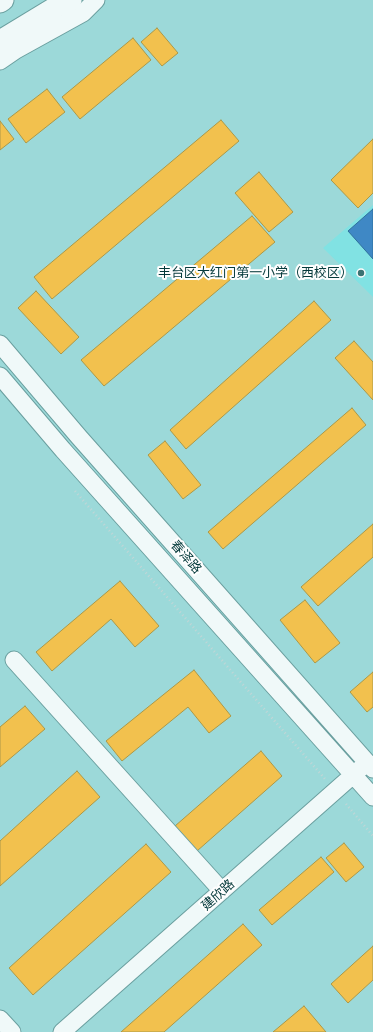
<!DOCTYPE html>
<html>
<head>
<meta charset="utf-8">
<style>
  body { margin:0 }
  canvas { display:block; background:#9cd9d9 }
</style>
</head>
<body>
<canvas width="373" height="1032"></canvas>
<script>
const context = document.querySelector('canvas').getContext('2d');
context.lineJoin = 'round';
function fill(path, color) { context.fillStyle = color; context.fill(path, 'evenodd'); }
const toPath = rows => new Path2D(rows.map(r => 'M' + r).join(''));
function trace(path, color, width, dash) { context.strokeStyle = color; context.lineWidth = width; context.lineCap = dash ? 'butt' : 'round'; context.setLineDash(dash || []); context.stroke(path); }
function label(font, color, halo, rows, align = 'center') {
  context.font = font + ' "Asap Condensed","Noto Sans SC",sans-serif'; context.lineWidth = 4; context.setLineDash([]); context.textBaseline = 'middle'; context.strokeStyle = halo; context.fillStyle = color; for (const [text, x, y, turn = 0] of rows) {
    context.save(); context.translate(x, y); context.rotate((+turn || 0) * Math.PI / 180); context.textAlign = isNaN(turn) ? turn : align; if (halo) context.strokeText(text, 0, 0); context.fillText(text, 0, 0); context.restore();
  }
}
const built = toPath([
  [373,205,373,297,323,248]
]);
const homes = toPath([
  [157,28,178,53,162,66,141,42,157,28],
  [133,38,151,60,80,119,62,97,133,38],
  [47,89,65,112,26,143,8,119,47,89],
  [221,120,239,141,52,299,34,277,221,120],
  [0,121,14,139,0,150,0,121],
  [373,139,373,193,358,208,331,180,373,139],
  [259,172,293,212,269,232,235,193,259,172],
  [252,216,275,242,104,386,81,360,252,216],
  [36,291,79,337,61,354,18,308,36,291],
  [314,301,331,320,186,449,170,430,314,301],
  [354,341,373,362,373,400,335,358,354,341],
  [352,408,366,425,223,549,208,532,352,408],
  [165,441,201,485,183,499,148,455,165,441],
  [373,524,373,557,318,606,301,587,373,524],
  [120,581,159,626,135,647,111,619,52,671,36,652,120,581],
  [305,600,340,643,315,663,280,620,305,600],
  [194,670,231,716,209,733,188,707,122,761,106,741,194,670],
  [373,672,373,707,367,712,350,692,373,672],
  [25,706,45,729,0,767,0,727,25,706],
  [261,751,282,776,197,851,175,826,261,751],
  [77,771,100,797,0,886,0,841,77,771],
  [344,843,364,867,346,882,326,858,344,843],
  [146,844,171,872,33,995,9,968,146,844],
  [321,857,334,872,272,925,259,910,321,857],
  [243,924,262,945,164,1032,121,1032,243,924],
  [373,946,373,980,348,1003,331,984,373,946],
  [304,1006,326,1032,273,1032,304,1006]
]);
const schools = toPath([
  [373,209,373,259,348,231,373,209]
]);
const path = toPath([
  [75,491,325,779],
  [346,804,373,836]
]);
const minor = toPath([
  [0,61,16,50,83,13,96,0],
  [0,344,79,437,373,769],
  [0,376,63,450,373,797],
  [14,660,222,891],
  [0,1019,12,1032],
  [62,1032,361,768]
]);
const major = toPath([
  [0,2,3,0],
  [0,41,56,7,71,0]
]);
const markers = [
  [361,273,4,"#3a7272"]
];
const poiNames = [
  ["丰台区大红门第一小学（西校区）",353,273]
];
const streetNames = [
  ["春泽路",186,557,49],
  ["建欣路",218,895,-42]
];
fill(built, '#81e2e3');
fill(homes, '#f2c14e');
trace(homes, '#ab9848', 1);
fill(schools, '#3f88c5');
trace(schools, '#2e719c', 1);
trace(minor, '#6a9f9f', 19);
trace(major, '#6a9f9f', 23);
trace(path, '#c2d6d6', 2.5, [1, 3]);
trace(minor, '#f0f9f9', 17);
trace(major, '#f0f9f9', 21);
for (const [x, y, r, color] of markers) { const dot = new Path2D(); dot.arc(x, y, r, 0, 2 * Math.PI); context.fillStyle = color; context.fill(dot); trace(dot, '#fefefe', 1.5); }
label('13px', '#053a3b', '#fefefe', poiNames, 'right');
label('13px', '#053a3b', '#fefefe', streetNames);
</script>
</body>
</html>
